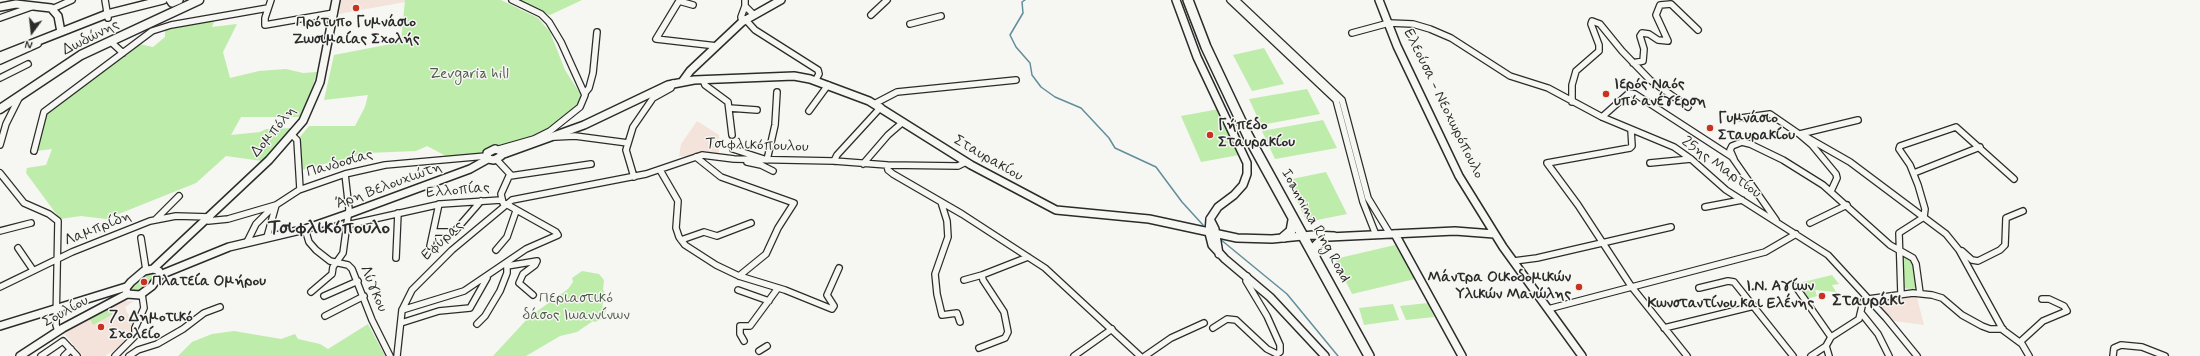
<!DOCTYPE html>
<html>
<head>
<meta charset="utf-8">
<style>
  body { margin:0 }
  #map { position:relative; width:2200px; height:356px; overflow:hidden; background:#f6f6f2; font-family:Mynerve,sans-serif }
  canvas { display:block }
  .north { position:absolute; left:12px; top:12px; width:40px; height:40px; -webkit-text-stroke:3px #f6f6f2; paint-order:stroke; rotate:195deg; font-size:11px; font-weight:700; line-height:16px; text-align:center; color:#2b2b2b }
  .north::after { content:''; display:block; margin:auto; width:14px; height:18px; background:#2b2b2b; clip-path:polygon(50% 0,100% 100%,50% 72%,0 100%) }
</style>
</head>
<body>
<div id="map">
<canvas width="2200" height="356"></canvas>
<div class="north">N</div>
</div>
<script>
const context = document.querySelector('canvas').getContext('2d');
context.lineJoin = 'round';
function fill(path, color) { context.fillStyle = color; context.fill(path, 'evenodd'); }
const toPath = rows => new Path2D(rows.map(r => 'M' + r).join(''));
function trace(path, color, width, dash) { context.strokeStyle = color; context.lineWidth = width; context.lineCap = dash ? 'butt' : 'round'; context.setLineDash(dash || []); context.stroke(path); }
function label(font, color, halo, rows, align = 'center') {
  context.font = font + ' Mynerve,sans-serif'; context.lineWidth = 3; context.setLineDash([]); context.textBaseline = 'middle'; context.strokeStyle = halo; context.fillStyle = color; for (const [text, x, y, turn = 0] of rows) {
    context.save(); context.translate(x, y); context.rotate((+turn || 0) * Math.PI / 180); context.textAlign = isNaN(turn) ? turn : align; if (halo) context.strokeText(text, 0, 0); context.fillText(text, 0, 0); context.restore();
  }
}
const built = toPath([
  [341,0,405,0,405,2,339,14],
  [697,121,719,135,719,155,697,153,686,157,679,156,681,144],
  [1916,294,1924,325,1894,321,1876,303,1876,300],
  [123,298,124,301,134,301,125,307,127,313,131,316,130,323,135,324,132,339,105,356,83,356,62,331]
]);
const green = toPath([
  [405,0,501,0,538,18,550,32,565,70,581,95,579,104,547,131,534,137,492,147,476,155,446,156,427,146,416,151,367,153,301,170,300,137,309,126,355,126,365,107,368,95,324,100,334,55,401,42],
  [518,0,582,0,550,15],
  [215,19,212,27,237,24,223,52,230,78,259,71,286,69,303,73,317,72,310,95,300,117,241,117,231,135,260,132,266,129,292,128,262,161,226,156,196,183,106,219,81,216,60,219,26,173,27,168,46,165,52,149,36,151,47,113,124,56,127,55,139,44,153,47,165,37,165,28],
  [1264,48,1284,84,1252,91,1233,55],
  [1307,89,1320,114,1261,125,1249,99],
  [1219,109,1239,155,1201,162,1181,116],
  [1323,120,1337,148,1275,159,1262,131],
  [1326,172,1347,214,1307,222,1287,180],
  [1395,245,1415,279,1352,294,1335,259],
  [1901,253,1913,261,1918,287,1913,289,1903,288],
  [582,271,599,274,604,280,603,290,606,295,602,306,607,309,602,319,595,322,593,321,577,332,560,336,526,356,493,356,529,317,568,289,573,282,572,278],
  [151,272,156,274,155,280,139,292,131,291,130,289,140,276],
  [1832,275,1839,284,1832,285,1836,292,1815,290,1817,296,1806,299,1795,284],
  [1428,303,1434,317,1406,320,1400,306],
  [1393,304,1399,320,1364,325,1359,308],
  [110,308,113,314,93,325,90,319],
  [368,324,385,356,178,356,192,342,212,334,234,331,281,339,295,334,298,339,320,344,328,349]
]);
const stream = toPath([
  [1025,0,1022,2,1023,13,1010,35,1016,47,1030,63,1032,75,1041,87,1055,97,1081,108,1109,138,1115,148,1156,167,1182,202,1203,225],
  [1220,239,1287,294,1338,356]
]);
const minor = toPath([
  [105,0,108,18],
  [271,0,265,18,265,25,334,13],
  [745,0,745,6,753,14],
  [1230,0,1336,100,1363,202,1376,235],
  [1236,0,1342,100,1368,198,1390,234],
  [693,5,679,1,656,39,717,46],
  [52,9,72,0],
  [871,15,887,0],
  [0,18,34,6],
  [745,19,755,30,818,70,819,74,815,81],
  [742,22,741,17,745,6],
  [910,24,941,16],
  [1352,33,1389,23,1413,24,1430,29,1451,38,1510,76,1548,88,1602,117,1674,147,1691,159,1726,190,1828,255,1886,318,1917,356],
  [110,41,123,53],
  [0,61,38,44],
  [1633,63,1643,61,1644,49,1640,36,1642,33,1649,34,1658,40,1668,41,1656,15,1660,5,1671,4,1698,30],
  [0,78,28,64],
  [703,80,705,85,728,102,732,135],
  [585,93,589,88,593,73,597,32],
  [1572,102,1572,85,1576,71,1599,51,1599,45,1591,24,1592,21,1600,24,1622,51,1650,80,1688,107],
  [874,104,897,92,1016,80],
  [729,108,757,110],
  [809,111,828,85],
  [1602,117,1629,93,1635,94,1732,157,1776,220],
  [1741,118,1770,114,1799,134,1812,145,1836,174,1837,178,1831,191],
  [1631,130,1632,146,1630,148,1547,163,1578,205,1631,286,1687,356],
  [1800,134,1858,120],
  [1801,134,1850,162,1946,234,1959,250,2003,330,2022,344,2029,356],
  [292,135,297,140,300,189],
  [555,137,575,136,628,143],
  [0,145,6,124,20,96],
  [499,149,534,139,550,131,580,107,585,95,561,42,549,22,541,14,512,0],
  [733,149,767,160,775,125,777,92],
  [34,151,44,112,152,31,171,25,268,8],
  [696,157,721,177,794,203,778,228,766,254,739,276],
  [496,159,510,174,501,194,503,203],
  [1734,159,1730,150,1732,146,1742,142,1750,144,1783,160,1823,185,1890,245,1913,258,1916,264,1920,293],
  [834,161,837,155,881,107],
  [747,162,761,165,773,171],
  [1650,163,1691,159],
  [863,164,888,135,903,122],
  [887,165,888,170,893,174,962,214,1045,268,1140,356],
  [660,170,678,201,676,228,679,237,685,245,716,265,739,276,785,290,832,309,834,306,827,295,839,268],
  [0,173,24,203,49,214,58,221,56,325,58,331],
  [1914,173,1980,147],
  [510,176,591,164],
  [634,177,626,150,633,127,653,98,671,88,673,83],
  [941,202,947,221,948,237,935,274,937,294,942,315,957,313,960,322],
  [1705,207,1742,200],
  [156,219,179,196],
  [208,221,228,219,276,205,299,190,345,174,385,165,486,156],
  [1810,223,1847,205],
  [347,225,441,204,501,200],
  [305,229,309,242,316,250,330,261,348,265,352,269,372,320,390,356],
  [0,231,31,223],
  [434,232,454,232,481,201],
  [267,237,276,205],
  [141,238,146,270],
  [681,240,704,232,717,236,751,223],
  [247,242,256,224,272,208],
  [430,246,439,204],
  [18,248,33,270],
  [496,250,507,237,516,211],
  [1962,251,1972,260,1978,261,2000,250,2005,245,2006,218,2023,211],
  [396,258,398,213],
  [1514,261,1537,258,1671,227],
  [507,266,537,261,535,265,523,274,519,283,533,295],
  [964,280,982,275],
  [0,287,72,252,150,221,176,216,210,217],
  [1796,287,1831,337],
  [1699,288,1728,281,1734,282,1793,356],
  [738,290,769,301],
  [311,292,332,274,333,267,343,253,349,209,345,174],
  [1901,294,1899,233,1924,217,1925,209,1918,185,1910,165,1899,149,1900,146,1956,127,2014,179],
  [324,296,358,281],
  [1548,309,1765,252,1796,234],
  [402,310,464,291,526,249,558,235,556,232,506,204],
  [1862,314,1878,334,1889,356],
  [325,316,364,296],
  [401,323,439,311,470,308,487,278],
  [477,324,485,316,500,291,507,273,507,263],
  [1213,328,1227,319,1236,320,1267,349,1277,354,1280,352,1280,345,1267,316,1246,281,1247,276],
  [1664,328,1754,306],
  [744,341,740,334,740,326,750,326,778,288],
  [2020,342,2043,321,2067,311,2064,306,2049,299,2042,299],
  [979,348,1005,338,1008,332,1004,312,983,280,982,275,1028,257],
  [759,351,767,346],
  [41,356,63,341,77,356],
  [64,356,71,349],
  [115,356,135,336,135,328,144,308,142,294],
  [129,356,138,350,157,344,183,329,204,313,220,307],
  [397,356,402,310,412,290,452,250,512,200,646,174,702,155,734,159,834,161,887,165,958,166,966,162],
  [1074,356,1112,329],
  [1145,356,1171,338,1204,323],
  [1811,356,1826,346],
  [1829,356,1826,346,1831,337,1859,319,1863,302,1868,299,1913,293,1932,295,1942,298,1962,315,1982,326,1990,329,2003,329],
  [2113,356,2114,348,2121,345,2142,347,2165,356]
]);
const tertiary = toPath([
  [170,0,172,3,179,0],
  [1176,0,1197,57,1247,163,1247,174,1243,185,1234,195,1218,207,1210,219,1209,233,1212,245,1225,259,1270,297,1325,356],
  [1379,0,1397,46,1459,176,1503,247,1582,356],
  [0,7,16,4,51,8,58,16,61,32],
  [0,56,107,14,163,0],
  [682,82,690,71,742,22,781,0],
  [495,149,501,151,501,156,494,160,488,159,487,153,495,149],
  [501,155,584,125,668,85,694,80,794,76,810,79,869,101,971,165,1056,210,1149,219,1237,238,1272,239,1313,235,1334,236],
  [1210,219,1215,229,1219,254],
  [1395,234,1462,356],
  [1329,237,1455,231,1494,234],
  [160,275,229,247,305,229,348,214,470,169,488,159]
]);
const secondary = toPath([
  [153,269,269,160,303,121,320,82,336,0],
  [153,269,159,271,160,275,152,286,140,295,127,294,126,288,131,282,144,271,153,269],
  [0,326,126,287],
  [20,356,63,328,127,294]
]);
const primary = toPath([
  [0,109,81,55,199,0]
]);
const trunk = toPath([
  [1188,0,1206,47,1248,136,1369,356],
  [1284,237,1291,231,1293,220],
  [1315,257,1316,246,1323,239]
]);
const markers = [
  [356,8,4,"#c8321e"],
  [1606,94,4,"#c8321e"],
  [1710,128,4,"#c8321e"],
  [1210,135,4,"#c8321e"],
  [144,282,4,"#c8321e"],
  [1579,287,4,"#c8321e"],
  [1822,296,4,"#c8321e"],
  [101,327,4,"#c8321e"]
];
const poiNames = [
  ["Πρότυπο Γυμνάσιο",356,23,"center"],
  ["Ζωσιμαίας Σχολής",356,40,"center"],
  ["Ιερός Ναός",1614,85],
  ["υπό ανέγερση",1614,102],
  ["Γυμνάσιο",1718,119],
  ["Σταυρακίου",1718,136],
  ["Γήπεδο",1218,126],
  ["Σταυρακίου",1218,143],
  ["Μάντρα Οικοδομικών",1571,278,"right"],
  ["Υλικών Μανώλης",1571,295,"right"],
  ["Πλατεία Ομήρου",152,282],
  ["Ι.Ν. Αγίων",1814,287,"right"],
  ["Κωνσταντίνου και Ελένης",1814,304,"right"],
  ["7ο Δημοτικό",109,318],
  ["Σχολείο",109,335]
];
const streetNames = [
  ["Δωδώνης",91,38,-27],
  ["Ελεούσα - Νεοχωρόπουλο",1443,104,64],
  ["Δομπόλη",274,132,-50],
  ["Τσιφλικόπουλου",757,146,2],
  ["Σταυρακίου",988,159,30],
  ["Πανδοσίας",340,164,-16],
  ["25ης Μαρτίου",1721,168,36],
  ["Άρη Βελουχιώτη",389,186,-20],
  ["Ελλοπίας",458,191,-5],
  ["Ioannina Ring Road",1315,226,61],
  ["Λαμπρίδη",98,229,-22],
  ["Εφύρας",443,241,-43],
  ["Λύγκου",373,289,67],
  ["Σουλίου",66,312,-29]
];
const parkNames = [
  ["Zevgaria hill",469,75],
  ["Περιαστικό",576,299],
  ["δάσος Ιωαννίνων",576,316]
];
const quarterNames = [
  ["Σταυράκι",1868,301]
];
const districtNames = [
  ["Τσιφλικόπουλο",329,229]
];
fill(built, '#f3e3da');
fill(green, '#beecab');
trace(stream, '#628d9c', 1.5);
trace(minor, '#2b2b2b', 8);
trace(tertiary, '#2b2b2b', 10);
trace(secondary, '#2b2b2b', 10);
trace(primary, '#2b2b2b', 11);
trace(trunk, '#2b2b2b', 12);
trace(minor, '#f6f6f2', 5.5);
trace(tertiary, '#f6f6f2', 7);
trace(secondary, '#f6f6f2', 7);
trace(primary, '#f6f6f2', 8);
trace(trunk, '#f6f6f2', 9);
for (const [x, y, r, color] of markers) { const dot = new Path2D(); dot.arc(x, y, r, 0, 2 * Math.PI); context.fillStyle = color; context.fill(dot); trace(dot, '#f6f6f2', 1.5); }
label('bold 15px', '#2b2b2b', '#f6f6f2', poiNames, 'left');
label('15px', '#2b2b2b', '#f6f6f2', streetNames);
label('15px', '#505b4b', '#f6f6f2', parkNames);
label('bold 17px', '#2b2b2b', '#f6f6f2', quarterNames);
label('bold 19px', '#2b2b2b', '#f6f6f2', districtNames);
</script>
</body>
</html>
